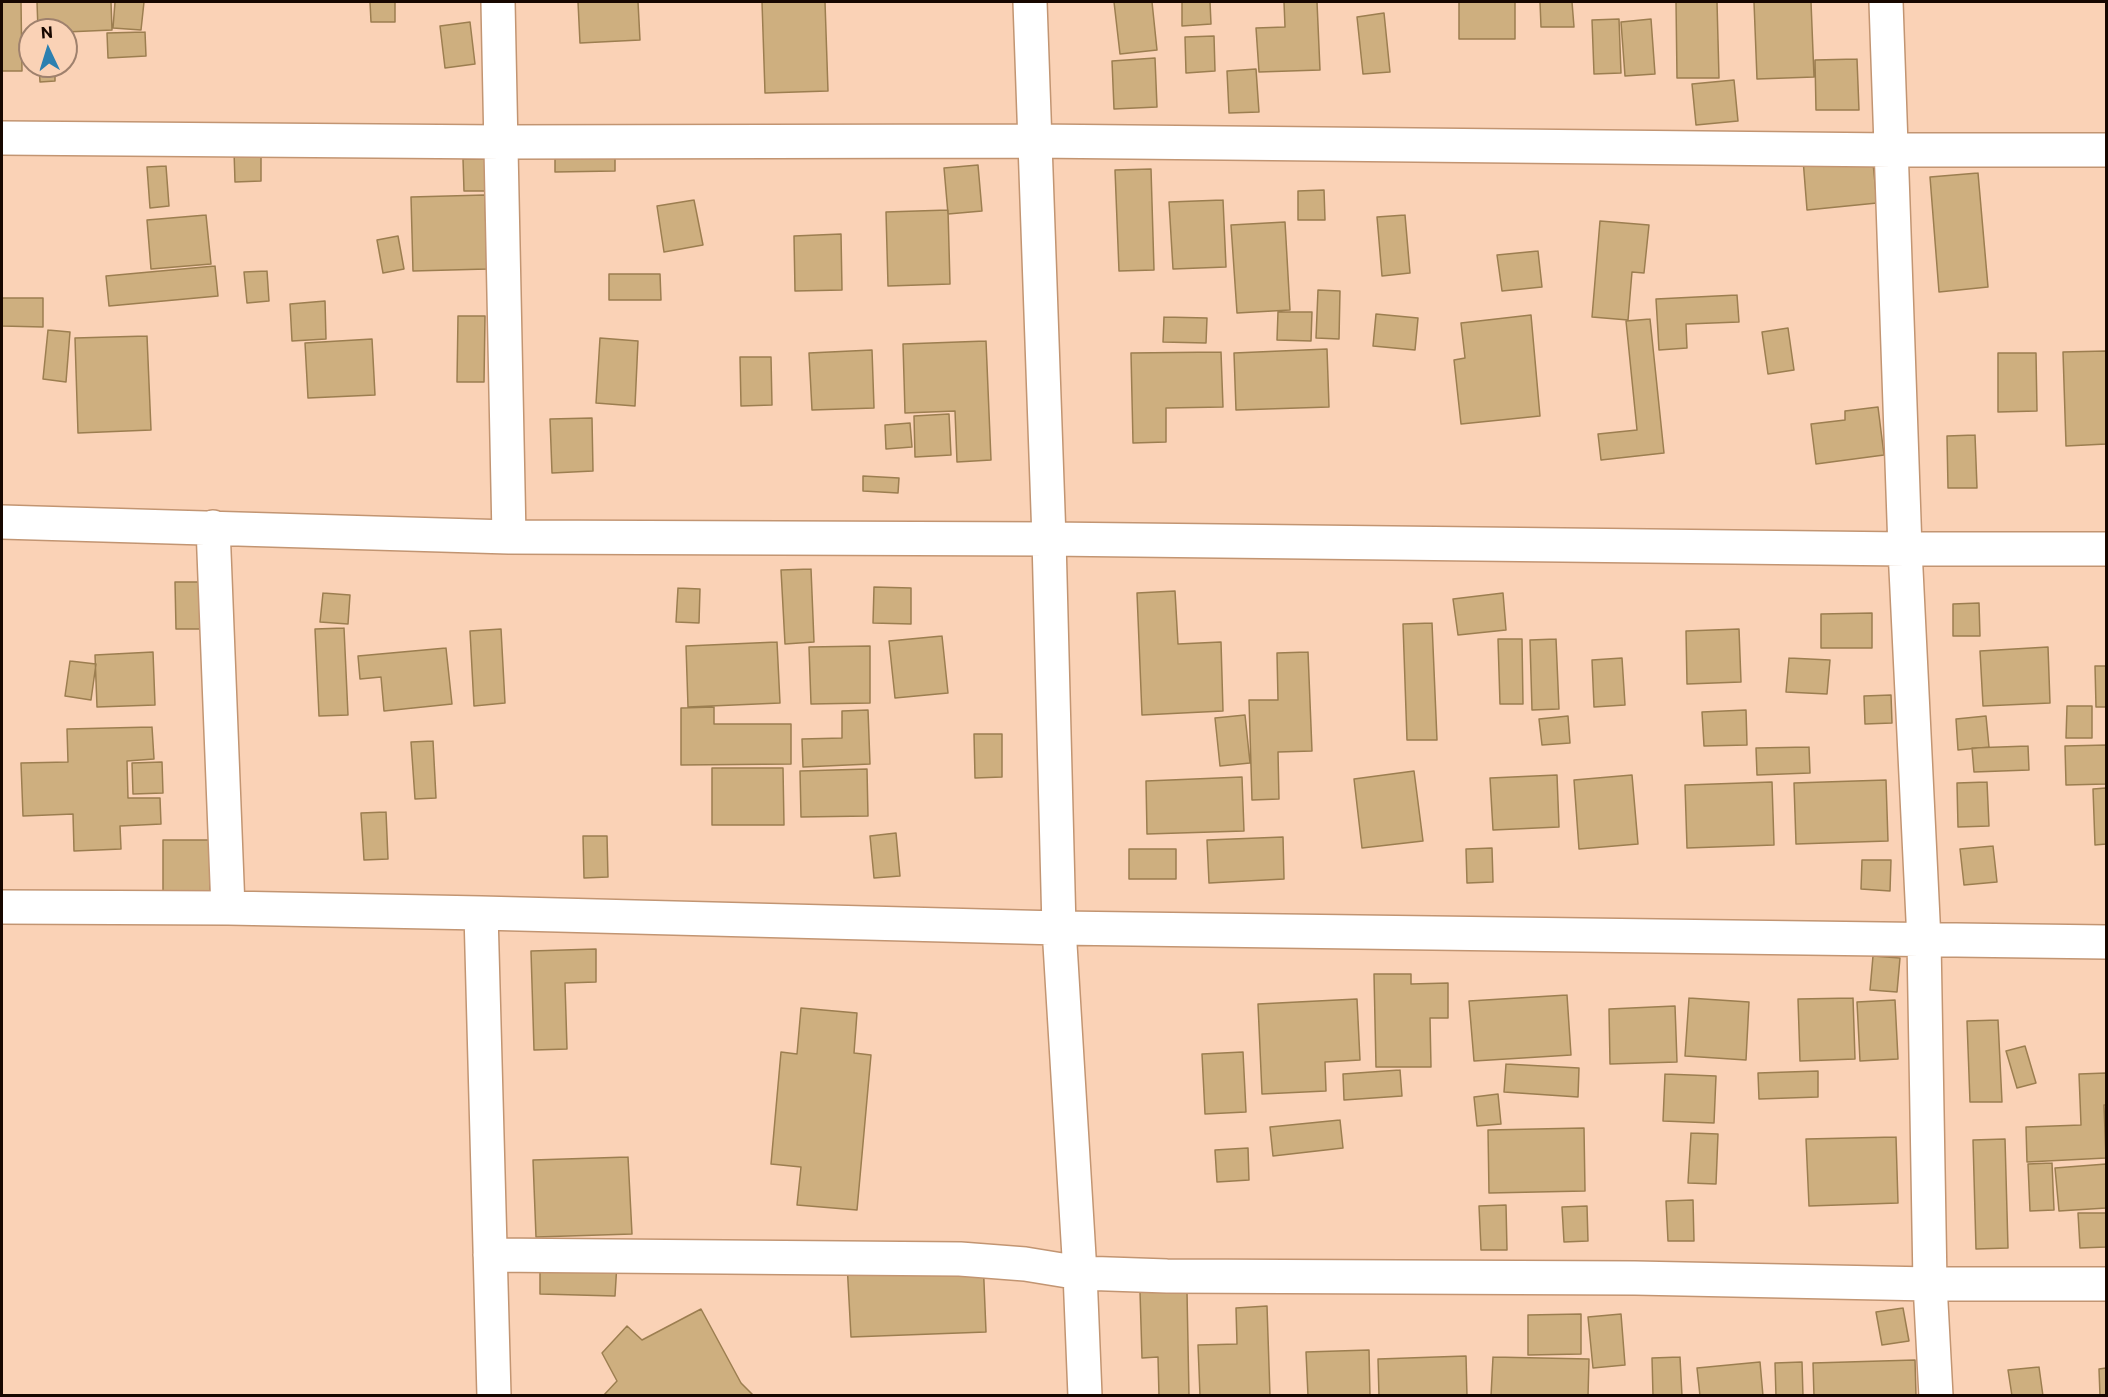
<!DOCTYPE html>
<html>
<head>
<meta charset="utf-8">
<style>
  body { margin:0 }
  #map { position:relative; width:2108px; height:1397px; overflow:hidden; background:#fad2b6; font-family:Commissioner,sans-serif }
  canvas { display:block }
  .frame { position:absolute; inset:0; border:3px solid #170700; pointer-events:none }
  .north { position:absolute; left:18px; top:18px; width:60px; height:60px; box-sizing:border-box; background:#fad2b6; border:2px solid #9f816d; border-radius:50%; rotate:356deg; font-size:16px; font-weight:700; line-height:24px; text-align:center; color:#170700 }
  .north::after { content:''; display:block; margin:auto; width:21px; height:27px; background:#2c80b0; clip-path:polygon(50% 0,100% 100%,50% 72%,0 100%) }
</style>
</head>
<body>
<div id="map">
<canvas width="2108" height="1397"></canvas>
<div class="frame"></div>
<div class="north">N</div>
</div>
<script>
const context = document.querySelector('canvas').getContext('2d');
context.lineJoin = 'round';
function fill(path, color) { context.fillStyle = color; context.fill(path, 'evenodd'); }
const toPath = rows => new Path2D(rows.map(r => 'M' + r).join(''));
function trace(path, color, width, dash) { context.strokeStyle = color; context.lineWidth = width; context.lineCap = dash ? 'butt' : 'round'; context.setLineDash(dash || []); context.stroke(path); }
const building = toPath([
  [2,2,21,2,22,71,2,71,2,2],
  [37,2,111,2,112,30,66,32,66,30,38,30,37,2],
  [115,2,144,2,141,30,113,28,115,2],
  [370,2,395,2,395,22,371,22,370,2],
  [578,2,638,2,640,40,580,43,578,2],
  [762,2,825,2,828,91,765,93,762,2],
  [1114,2,1152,2,1157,50,1120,54,1114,2],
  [1182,2,1210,2,1211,24,1182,26,1182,2],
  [1284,2,1317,2,1320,70,1259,72,1256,28,1285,27,1284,2],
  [1459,2,1515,2,1515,39,1459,39,1459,2],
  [1540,2,1572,2,1574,27,1541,27,1540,2],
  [1676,2,1717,2,1719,78,1677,78,1676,2],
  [1754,2,1811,2,1814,77,1757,79,1754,2],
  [1384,13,1390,72,1363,74,1357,17,1384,13],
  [1619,19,1621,73,1594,74,1592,20,1619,19],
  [1651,19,1655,74,1625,76,1621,22,1651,19],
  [470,22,475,64,445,68,440,26,470,22],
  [145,32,146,56,108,58,107,33,145,32],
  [1214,36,1215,71,1186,73,1185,37,1214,36],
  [1155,58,1157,107,1114,109,1112,61,1155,58],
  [1857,59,1859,110,1816,110,1815,60,1857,59],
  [39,66,55,66,55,81,40,82,39,66],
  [1256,69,1259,112,1229,113,1227,71,1256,69],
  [1734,80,1738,121,1696,125,1692,84,1734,80],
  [615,142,615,171,555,172,555,143,615,142],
  [261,150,261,181,235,182,234,151,261,150],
  [1872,153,1877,203,1807,210,1803,159,1872,153],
  [463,159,486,159,486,191,464,191,463,159],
  [978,165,982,211,948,214,944,168,978,165],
  [166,166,169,206,150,208,147,167,166,166],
  [1151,169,1154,270,1119,271,1115,170,1151,169],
  [1978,173,1988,287,1939,292,1930,177,1978,173],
  [1324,190,1325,220,1298,220,1298,191,1324,190],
  [485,195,487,269,413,271,411,197,485,195],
  [694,200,703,245,664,252,657,206,694,200],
  [1223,200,1226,267,1173,269,1169,202,1223,200],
  [948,210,950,284,888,286,886,212,948,210],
  [206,215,211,264,151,269,147,220,206,215],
  [1405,215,1410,273,1382,276,1377,217,1405,215],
  [1600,221,1649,225,1644,273,1632,272,1628,320,1592,317,1600,221],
  [1285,222,1290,310,1237,313,1231,225,1285,222],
  [841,234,842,290,795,291,794,236,841,234],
  [398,236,404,269,383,273,377,240,398,236],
  [1538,251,1542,287,1502,291,1497,255,1538,251],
  [215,266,218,296,109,306,106,276,215,266],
  [267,271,269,301,247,303,244,272,267,271],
  [609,274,660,274,661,300,609,300,609,274],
  [1318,290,1340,291,1339,339,1316,338,1318,290],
  [1737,295,1739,322,1686,324,1687,348,1659,350,1656,299,1737,295],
  [2,298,43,298,43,327,2,326,2,298],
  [325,301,326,339,292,341,290,304,325,301],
  [1278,312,1312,312,1311,341,1277,340,1278,312],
  [1376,314,1418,318,1415,350,1373,346,1376,314],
  [1531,315,1540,416,1461,424,1454,360,1465,358,1461,323,1531,315],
  [458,316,485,316,484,382,457,382,458,316],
  [1164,317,1207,318,1206,343,1163,342,1164,317],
  [1650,319,1664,453,1601,460,1598,434,1637,430,1626,321,1650,319],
  [1788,328,1794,370,1768,374,1762,332,1788,328],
  [48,330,70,332,66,382,43,379,48,330],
  [147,336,151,430,78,433,75,338,147,336],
  [600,338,638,341,635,406,596,403,600,338],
  [372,339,375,395,308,398,305,343,372,339],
  [986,341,991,460,957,462,955,411,905,413,903,344,986,341],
  [1327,349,1329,407,1236,410,1234,353,1327,349],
  [872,350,874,408,812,410,809,353,872,350],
  [2106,351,2106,444,2066,446,2063,352,2106,351],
  [1221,352,1223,407,1166,408,1166,442,1133,443,1131,353,1221,352],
  [1998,353,2036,353,2037,411,1998,412,1998,353],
  [740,357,771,357,772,405,741,406,740,357],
  [1878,407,1884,455,1816,464,1811,424,1845,420,1845,411,1878,407],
  [949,414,951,455,915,457,914,416,949,414],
  [592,418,593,471,552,473,550,419,592,418],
  [910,423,912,447,886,449,885,425,910,423],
  [1975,435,1977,488,1948,488,1947,436,1975,435],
  [863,476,899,478,898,493,863,491,863,476],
  [811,569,814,642,785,644,781,570,811,569],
  [175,582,199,582,201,629,176,629,175,582],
  [874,587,911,588,911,624,873,623,874,587],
  [678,588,700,589,699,623,676,622,678,588],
  [1175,591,1178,644,1221,642,1223,711,1142,715,1137,593,1175,591],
  [323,593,350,595,348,624,320,622,323,593],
  [1503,593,1506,630,1458,635,1453,599,1503,593],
  [1979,603,1980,636,1953,636,1953,604,1979,603],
  [1872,613,1872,648,1821,648,1821,614,1872,613],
  [1432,623,1437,740,1407,740,1403,624,1432,623],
  [344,628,348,715,319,716,315,629,344,628],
  [501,629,505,703,474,706,470,631,501,629],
  [1739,629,1741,682,1687,684,1686,631,1739,629],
  [942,636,948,693,895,698,889,641,942,636],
  [1498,639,1522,639,1523,704,1500,704,1498,639],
  [1556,639,1559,709,1532,710,1530,640,1556,639],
  [777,642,780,703,688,707,686,646,777,642],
  [870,646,870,703,811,704,809,647,870,646],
  [2048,647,2050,703,1983,706,1980,651,2048,647],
  [446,648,452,704,384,711,381,677,360,679,358,656,446,648],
  [153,652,155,705,97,707,95,655,153,652],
  [1308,652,1312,751,1278,752,1279,799,1252,800,1249,700,1278,700,1277,653,1308,652],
  [1622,658,1625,705,1594,707,1592,660,1622,658],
  [1789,658,1830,660,1827,694,1786,692,1789,658],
  [70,661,96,664,91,700,65,696,70,661],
  [2095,666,2106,666,2106,707,2096,707,2095,666],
  [1891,695,1892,723,1865,724,1864,696,1891,695],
  [2067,706,2092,706,2092,738,2066,738,2067,706],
  [714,707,714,724,791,724,791,764,681,765,681,708,714,707],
  [868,710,870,764,803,767,802,739,842,738,842,711,868,710],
  [1746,710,1747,745,1704,746,1702,712,1746,710],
  [1245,715,1250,763,1220,766,1215,718,1245,715],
  [1568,716,1570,743,1542,745,1539,719,1568,716],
  [1986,716,1989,747,1958,750,1956,719,1986,716],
  [152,727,154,759,127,761,128,798,160,798,161,824,120,826,121,849,74,851,73,814,23,816,21,763,68,762,67,729,152,727],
  [974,734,1002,734,1002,777,975,778,974,734],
  [433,741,436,798,415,799,411,742,433,741],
  [2106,745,2106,784,2066,785,2065,746,2106,745],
  [2028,746,2029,770,1974,772,1972,748,2028,746],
  [1809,747,1810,773,1757,775,1756,748,1809,747],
  [162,762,163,793,133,794,132,763,162,762],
  [712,768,783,768,784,825,712,825,712,768],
  [867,769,868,816,801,817,800,771,867,769],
  [1414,771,1423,841,1362,848,1354,779,1414,771],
  [1557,775,1559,827,1493,830,1490,778,1557,775],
  [1632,775,1638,844,1579,849,1574,780,1632,775],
  [1242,777,1244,831,1147,834,1146,781,1242,777],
  [1886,780,1888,841,1796,844,1794,783,1886,780],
  [1772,782,1774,845,1687,848,1685,785,1772,782],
  [1987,782,1989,826,1958,827,1957,783,1987,782],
  [2106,788,2106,844,2095,845,2093,789,2106,788],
  [386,812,388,859,364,860,361,813,386,812],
  [896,833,900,876,874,878,870,836,896,833],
  [583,836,607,836,608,877,584,878,583,836],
  [1283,837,1284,879,1209,883,1207,840,1283,837],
  [163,840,210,840,210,892,163,892,163,840],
  [1993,846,1997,882,1964,885,1960,849,1993,846],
  [1492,848,1493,882,1467,883,1466,849,1492,848],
  [1129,849,1176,849,1176,879,1129,879,1129,849],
  [1862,860,1891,860,1890,891,1861,889,1862,860],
  [596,949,596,982,565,983,567,1049,534,1050,531,951,596,949],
  [1873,956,1900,958,1897,992,1870,990,1873,956],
  [1374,974,1411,974,1411,984,1448,983,1448,1018,1430,1018,1431,1067,1376,1067,1374,974],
  [1567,995,1571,1055,1474,1061,1469,1001,1567,995],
  [1689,998,1749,1002,1746,1060,1685,1056,1689,998],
  [1853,998,1855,1059,1800,1061,1798,999,1853,998],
  [1357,999,1360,1060,1325,1062,1326,1091,1262,1094,1258,1004,1357,999],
  [1895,1000,1898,1059,1860,1061,1857,1002,1895,1000],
  [1675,1006,1677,1062,1610,1064,1609,1009,1675,1006],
  [801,1008,857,1013,854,1053,871,1055,857,1210,797,1205,801,1167,771,1164,781,1052,797,1054,801,1008],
  [1998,1020,2002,1102,1970,1102,1967,1021,1998,1020],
  [2025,1046,2036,1083,2017,1088,2006,1051,2025,1046],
  [1243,1052,1246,1112,1205,1114,1202,1054,1243,1052],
  [1506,1064,1579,1068,1578,1097,1504,1092,1506,1064],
  [1400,1070,1402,1096,1344,1100,1343,1074,1400,1070],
  [1818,1071,1818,1097,1759,1099,1758,1073,1818,1071],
  [2106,1073,2106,1105,2104,1105,2106,1158,2027,1162,2026,1127,2081,1125,2079,1074,2106,1073],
  [1665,1074,1716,1076,1714,1123,1663,1121,1665,1074],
  [1498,1094,1501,1124,1477,1126,1474,1097,1498,1094],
  [1340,1120,1343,1148,1273,1156,1270,1127,1340,1120],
  [1584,1128,1585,1191,1489,1193,1488,1130,1584,1128],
  [1691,1133,1718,1134,1716,1184,1688,1183,1691,1133],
  [1896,1137,1898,1203,1809,1206,1806,1139,1896,1137],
  [2005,1139,2008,1248,1976,1249,1973,1140,2005,1139],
  [1248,1148,1249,1180,1217,1182,1215,1150,1248,1148],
  [628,1157,632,1234,536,1237,533,1160,628,1157],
  [2052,1163,2054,1210,2030,1211,2028,1164,2052,1163],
  [2106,1164,2106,1208,2059,1211,2055,1168,2106,1164],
  [1693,1200,1694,1241,1668,1241,1666,1201,1693,1200],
  [1506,1205,1507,1250,1481,1250,1479,1206,1506,1205],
  [1587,1206,1588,1241,1564,1242,1562,1207,1587,1206],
  [2078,1213,2106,1213,2106,1247,2080,1248,2078,1213],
  [983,1258,986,1332,851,1337,847,1263,983,1258],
  [540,1260,617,1263,615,1296,540,1294,540,1260],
  [1140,1292,1187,1292,1189,1396,1159,1396,1158,1357,1142,1358,1140,1292],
  [1267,1306,1270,1396,1200,1396,1198,1345,1237,1344,1236,1308,1267,1306],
  [1903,1308,1909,1341,1882,1345,1876,1312,1903,1308],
  [701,1309,741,1383,754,1396,603,1396,617,1381,602,1353,627,1326,642,1340,701,1309],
  [1581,1314,1581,1354,1528,1355,1528,1315,1581,1314],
  [1621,1314,1625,1365,1593,1368,1588,1317,1621,1314],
  [1369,1350,1370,1396,1308,1396,1306,1352,1369,1350],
  [1466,1356,1467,1396,1379,1396,1378,1359,1466,1356],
  [1493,1357,1589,1359,1588,1396,1491,1396,1493,1357],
  [1680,1357,1682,1396,1653,1396,1652,1358,1680,1357],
  [1915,1360,1916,1396,1814,1396,1813,1363,1915,1360],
  [1760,1362,1763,1396,1700,1396,1697,1368,1760,1362],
  [1802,1362,1803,1396,1776,1396,1775,1363,1802,1362],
  [2039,1367,2043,1396,2012,1396,2008,1370,2039,1367],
  [2106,1368,2106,1396,2100,1396,2099,1369,2106,1368]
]);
const street = toPath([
  [498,2,509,537],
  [1030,2,1049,539,1059,928,1080,1273,1085,1396],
  [1886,2,1905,549,1924,940,1930,1284,1936,1396],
  [2,138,501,142,1034,141,1892,150,2106,150],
  [2,522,509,537,1049,539,1905,549,2106,549],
  [213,527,228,908],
  [2,907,228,908,481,913,1059,928,2106,942],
  [481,913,494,1396],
  [490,1255,960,1259,1025,1264,1080,1273,1167,1276,1635,1278,1930,1284,2106,1284]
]);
fill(building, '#ceaf7f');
trace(building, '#9c7e50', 1.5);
trace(street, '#c29572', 36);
trace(street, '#fff', 33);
</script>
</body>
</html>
